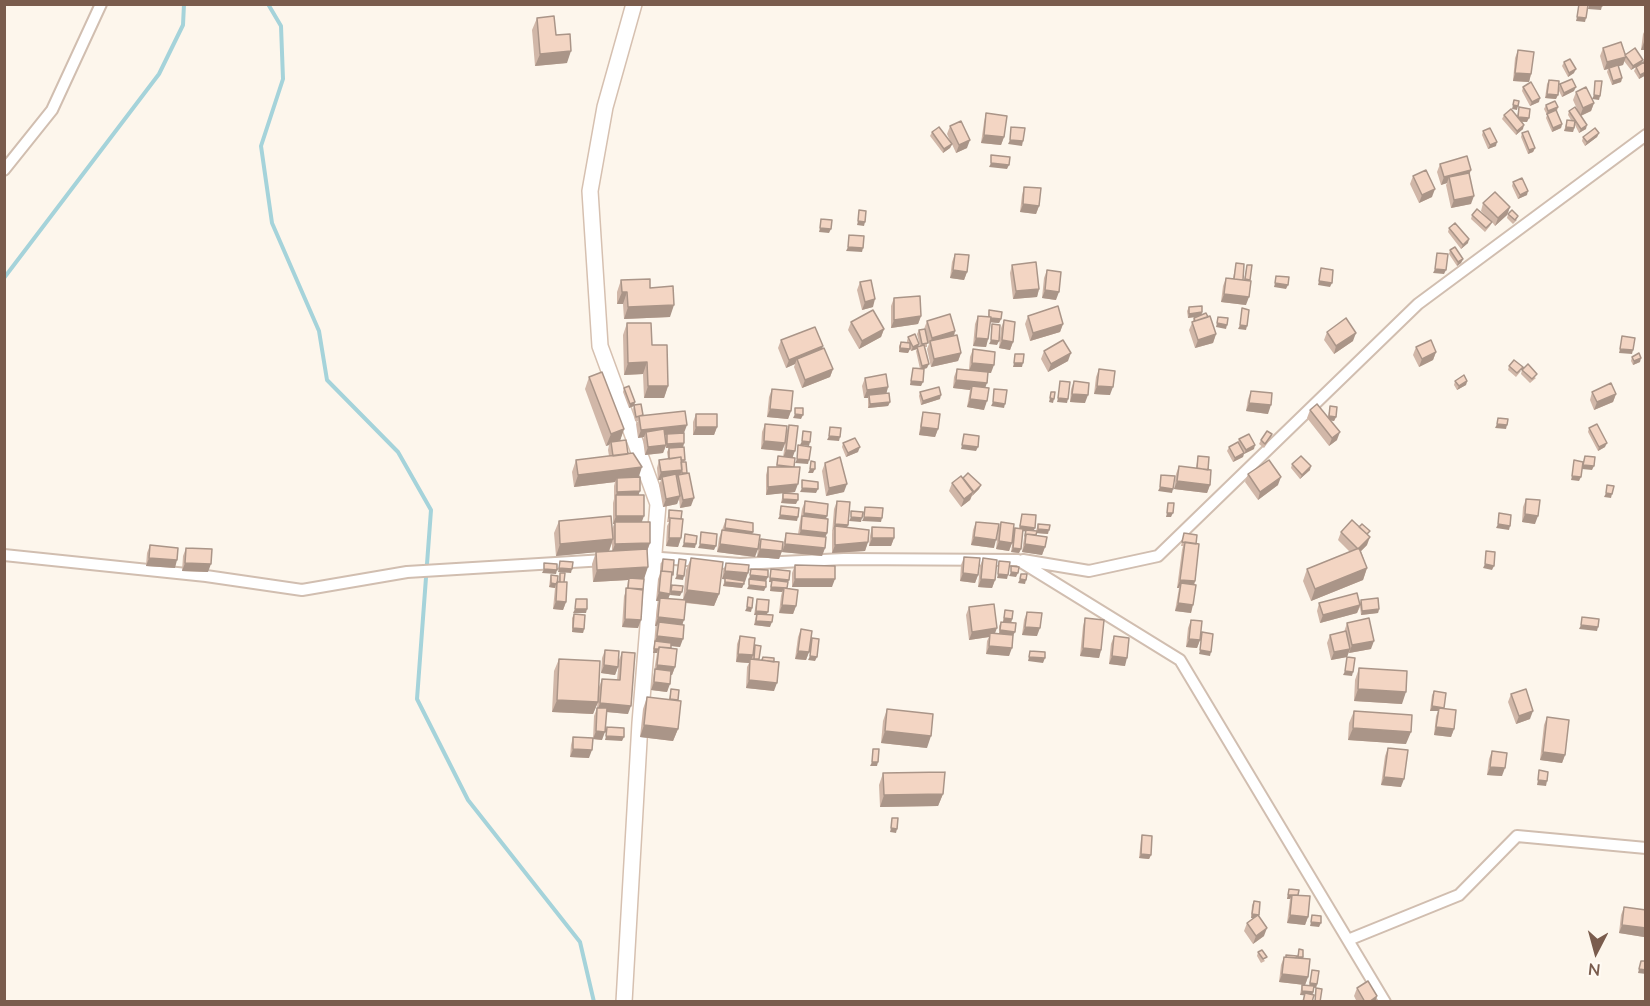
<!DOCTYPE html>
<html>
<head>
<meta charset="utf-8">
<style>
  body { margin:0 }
  #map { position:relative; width:1650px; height:1006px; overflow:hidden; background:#fdf6ec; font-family:Lato,sans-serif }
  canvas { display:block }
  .frame { position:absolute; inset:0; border:6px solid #7a5c4d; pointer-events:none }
  .north { position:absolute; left:1566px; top:922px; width:60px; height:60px; -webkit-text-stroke:4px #fffaf3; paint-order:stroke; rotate:186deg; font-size:16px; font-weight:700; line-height:24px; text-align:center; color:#7a5c4d }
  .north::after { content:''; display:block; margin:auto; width:21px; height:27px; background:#7a5c4d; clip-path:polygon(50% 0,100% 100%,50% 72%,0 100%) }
</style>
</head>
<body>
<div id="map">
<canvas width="1650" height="1006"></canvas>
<div class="frame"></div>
<div class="north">N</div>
</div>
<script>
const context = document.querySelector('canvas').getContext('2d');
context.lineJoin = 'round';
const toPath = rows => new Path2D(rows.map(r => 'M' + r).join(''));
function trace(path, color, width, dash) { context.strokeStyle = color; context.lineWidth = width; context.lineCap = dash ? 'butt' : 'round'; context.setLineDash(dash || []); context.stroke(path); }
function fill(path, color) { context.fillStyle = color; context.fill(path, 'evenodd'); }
const stream = toPath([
  [268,4,281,26,283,79,261,146,272,223,319,331,327,380,398,452,431,510,417,699,468,800,580,942,594,1002],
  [4,278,159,74,183,25,184,4]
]);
const street = toPath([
  [4,170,52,110,101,4],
  [4,555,206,576,302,590,407,572,605,560],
  [648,557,740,564,844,559,1018,560,1180,660,1385,1002],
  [1023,560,1089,571,1158,556,1418,304,1646,135],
  [1348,940,1459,895,1517,836,1646,848]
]);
const secondary = toPath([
  [624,1002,640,723,658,504,600,346,590,191,605,107,634,4]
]);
const wall = toPath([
  [537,18,556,35,567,63,535,66,532,30],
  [1646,28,1646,50,1641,50,1643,34],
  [1603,48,1625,54,1643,60,1641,64,1631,70,1624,61,1623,65,1618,66,1622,78,1621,82,1612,85,1607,72,1608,69,1604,70,1600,56],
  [1518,50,1531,74,1529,82,1513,81,1515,58],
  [1646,51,1646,75,1639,79,1634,71,1636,67,1643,63],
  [1564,62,1574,73,1568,77,1562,66],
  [1549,80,1559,87,1560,84,1574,91,1562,97,1558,89,1556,99,1545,98,1547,84],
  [1523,87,1539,102,1530,106,1522,91],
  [1576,92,1594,103,1591,111,1581,116,1586,129,1579,133,1575,125,1573,132,1564,131,1567,120,1571,120,1568,115,1569,111,1577,109,1573,100],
  [1546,105,1558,107,1557,111,1562,124,1561,128,1552,132,1546,118,1547,115,1544,109],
  [1519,107,1527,122,1521,122,1523,129,1516,135,1502,119,1504,115,1517,117],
  [986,113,1004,137,1001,145,981,143,984,122],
  [950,126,967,148,956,153,952,144,950,148,943,153,930,136,932,132,951,143,947,134],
  [1483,131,1496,146,1488,149,1482,135],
  [1522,133,1535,148,1533,152,1528,154,1521,137],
  [1599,133,1597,137,1585,146,1582,141,1583,137],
  [1440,164,1471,170,1469,173,1471,204,1451,208,1446,185,1447,183,1441,185,1437,172],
  [1413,176,1432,197,1419,203,1410,184],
  [1513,182,1527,195,1518,199,1512,186],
  [1024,187,1039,206,1036,214,1020,212,1022,195],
  [1483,203,1510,207,1507,215,1495,226,1492,222,1490,226,1485,232,1471,219,1472,215,1489,220,1481,211],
  [1508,214,1517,220,1513,224,1507,218],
  [1449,228,1468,243,1461,249,1448,232],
  [1450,250,1463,259,1461,263,1457,266,1449,254],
  [955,254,967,272,964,280,950,278,952,262],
  [1236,263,1243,280,1244,280,1247,265,1246,305,1221,302,1223,286,1226,278,1233,278],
  [1012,265,1039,289,1037,297,1013,299,1010,273],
  [1047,270,1056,300,1042,298,1044,278],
  [621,280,650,288,670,317,624,319,623,304,617,304,617,292],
  [860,282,873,307,862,310,857,290],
  [894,298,921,316,918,324,891,328,891,306],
  [1189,307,1202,312,1202,315,1216,334,1213,343,1195,348,1189,330,1194,318,1196,317,1188,318,1187,311],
  [989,310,1001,319,999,323,990,322,988,339,986,347,973,346,975,324,978,316,988,317],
  [1028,316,1063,324,1060,332,1030,341,1025,324],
  [1004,320,1013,342,1010,350,999,348,1001,328],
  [927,321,955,331,954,336,961,353,958,361,931,367,927,349,929,344,927,340,927,347,925,347,927,368,924,369,921,386,910,385,913,368,920,369,916,351,917,349,911,351,910,348,908,353,899,352,899,346,901,342,907,343,907,341,908,337,918,347,920,346,917,334,919,330,924,329],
  [851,322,884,329,881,337,859,349,848,330],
  [627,323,652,345,668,386,664,398,644,398,643,374,624,375,623,335],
  [1327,332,1353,341,1334,354,1324,340],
  [781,340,823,346,821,350,833,369,830,377,802,388,794,367,795,364,786,368,778,348],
  [1416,347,1436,352,1433,360,1419,367,1413,355],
  [973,349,991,373,988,373,985,388,984,410,967,407,970,390,953,388,954,377,957,369,969,370,970,357],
  [1044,351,1068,361,1048,372,1041,359],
  [1632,357,1640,362,1633,365,1631,361],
  [1509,366,1521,371,1516,377,1508,370],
  [1099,369,1110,395,1094,394,1096,377],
  [1522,370,1536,378,1530,383,1521,374],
  [589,377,624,429,620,440,628,454,638,477,639,495,641,522,650,543,647,551,638,628,622,627,624,596,627,588,628,580,593,582,592,564,596,552,556,556,554,533,559,521,612,529,614,524,613,524,613,503,614,499,614,486,615,482,574,487,572,472,576,460,609,456,608,450,609,445,606,446,585,389],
  [612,543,612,551,609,551],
  [865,378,888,387,886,393,890,402,888,406,868,408,868,398,864,398,862,386],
  [1074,381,1085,403,1070,402,1071,389],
  [1455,381,1467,381,1466,385,1457,390,1454,385],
  [624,388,635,402,634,405,643,415,684,433,684,443,683,447,666,448,666,446,663,453,645,455,643,440,644,437,638,438,636,424,638,421,635,421,633,409,634,406,629,408,623,392],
  [772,389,791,411,788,419,767,417,769,397],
  [1251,391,1268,414,1246,411,1248,399],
  [920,392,940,399,921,405,919,396],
  [1592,392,1616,394,1613,402,1594,410,1590,400],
  [1330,406,1336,417,1334,421,1330,420,1337,440,1329,446,1307,418,1310,410,1328,417],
  [923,412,938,429,935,437,919,435,921,420],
  [696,414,717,427,714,435,693,435,693,422],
  [765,424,786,433,789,425,794,467,795,492,788,493,796,504,781,503,783,493,766,495,766,475,768,467,776,467,778,456,783,457,785,444,782,451,761,449,762,432],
  [1589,428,1605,447,1598,451,1588,432],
  [1272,434,1271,438,1264,448,1259,444,1261,440],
  [1239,439,1254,449,1244,454,1244,453,1243,457,1233,462,1227,451,1229,447,1238,442],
  [843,443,858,452,846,457,842,447],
  [669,448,685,460,684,462,691,506,680,508,679,499,677,504,663,507,659,485,661,480,658,480,657,468,659,460,668,459,667,452],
  [1198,456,1208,470,1210,485,1207,493,1174,489,1176,474,1179,466,1196,468],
  [825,463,844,492,826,496,822,471],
  [1292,464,1310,470,1300,479,1291,468],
  [1248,474,1278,485,1258,500,1245,482],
  [963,478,981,485,979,489,972,496,970,500,961,507,949,491,952,483],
  [1526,499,1535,524,1522,522,1523,507],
  [805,501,825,519,827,533,825,537,825,548,822,556,782,552,784,541,786,533,798,534,802,509],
  [837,501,848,525,847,527,868,542,865,551,832,553,832,534,834,509],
  [669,510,681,519,681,538,678,547,666,546,667,526,669,522,667,522],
  [1022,514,1034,531,1036,531,1038,524,1048,534,1037,533,1036,535,1045,547,1042,555,1022,552,1025,531,1023,531,1021,549,1019,553,1011,552,1014,532,1015,528,1019,528],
  [726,519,752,534,755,557,717,552,719,538],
  [976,522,994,548,971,545,973,530],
  [1001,522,1012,543,1009,551,996,549,998,530],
  [872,527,894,538,891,546,869,546,870,536],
  [1341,532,1368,535,1367,545,1361,551,1367,568,1363,580,1311,601,1303,581,1307,569,1350,552,1338,540],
  [1184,533,1196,544,1195,581,1191,613,1175,611,1179,588,1177,588,1182,550,1183,546,1181,546],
  [761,539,782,551,779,559,757,557,758,547],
  [150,545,175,568,146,566,147,553],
  [186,548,208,572,182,571,183,556],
  [964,557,978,575,975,583,960,581,961,565],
  [691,558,719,594,714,606,685,603,680,647,671,646,675,667,672,675,671,675,667,692,651,690,657,653,653,653,656,630,657,626,655,626,657,606,659,601,656,601,658,579,660,574,661,563,663,559,670,594,668,599,683,600,686,570],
  [983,558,995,580,992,588,978,587,980,566],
  [726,563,745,582,744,581,742,588,723,586,725,579,722,579,723,571],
  [795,565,832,587,792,587,792,573],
  [771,569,790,571,787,588,796,606,793,614,779,613,781,596,782,592,770,591,771,582,769,582],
  [560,573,564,582,566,602,563,610,553,609,555,588,549,587,550,579,551,575,557,582,558,582],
  [757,599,766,615,770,627,754,625,756,615,754,615,756,603],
  [1361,600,1379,609,1378,613,1361,615,1360,607,1357,613,1320,623,1317,611,1319,603,1360,603],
  [969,607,995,634,999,634,999,626,1001,622,1003,622,1005,610,1012,619,1011,623,1013,636,1009,656,986,654,987,641,989,637,969,640,966,615],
  [1027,612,1037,636,1022,635,1024,620],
  [574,614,584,629,583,633,572,632,572,618],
  [1085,618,1101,650,1099,658,1080,656,1083,626],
  [1191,620,1200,640,1197,648,1186,647,1188,628],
  [1347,623,1371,649,1349,653,1349,651,1347,657,1331,660,1327,643,1330,635,1344,632],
  [801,629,809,652,806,660,795,659,798,637],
  [740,636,754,649,755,645,759,660,761,660,763,657,774,662,774,691,746,688,747,667,749,663,736,662,737,644],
  [1114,636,1125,666,1109,664,1111,644],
  [605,650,618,667,615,675,601,673,602,658],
  [622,652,628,714,606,712,602,740,593,739,594,716,597,708,599,687,602,679,617,680,619,660],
  [559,659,598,702,593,714,552,712,554,671],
  [1359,668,1402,704,1354,701,1355,680],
  [671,689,678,701,678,729,673,741,640,737,643,709,647,697,669,700],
  [1434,691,1454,729,1451,737,1434,735,1436,716,1438,711,1430,711,1432,695],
  [1511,694,1530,719,1516,724,1508,702],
  [887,709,927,748,881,743,883,721],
  [1354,711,1406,744,1348,740,1349,723],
  [1547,717,1565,755,1562,763,1540,760,1544,725],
  [573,737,589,758,570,757,571,745],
  [1388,748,1401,787,1381,785,1385,756],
  [1492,751,1502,776,1487,775,1489,759],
  [883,773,943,794,938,806,880,807,879,785],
  [1142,835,1151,855,1149,859,1139,858,1141,839],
  [1289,889,1298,895,1308,917,1305,925,1287,923,1290,899,1287,899],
  [1254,901,1264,936,1253,944,1244,931,1247,923,1253,918,1251,918,1252,905],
  [1624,907,1646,910,1646,932,1644,937,1619,933,1621,915],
  [1299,949,1308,977,1305,985,1279,982,1281,965,1284,957,1297,958],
  [1258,952,1265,961,1261,963,1257,956],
  [1312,970,1317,984,1316,988,1314,988,1312,1002,1303,1002,1304,995,1300,995,1301,989,1302,985,1309,986],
  [1357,988,1377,996,1375,1002,1357,1002,1354,996]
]);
const shadedWall = toPath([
  [1589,5,1602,6,1601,10,1588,9],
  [1577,17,1586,18,1585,22,1576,21],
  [1644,42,1646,42,1646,50,1641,50],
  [571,51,567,63,535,66,540,54],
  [1626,57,1623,65,1609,69,1609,68,1608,69,1604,70,1607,62],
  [1643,60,1641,64,1631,70,1633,66],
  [1576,69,1574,73,1568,77,1569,73],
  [1646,72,1646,75,1639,79,1640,75],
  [1515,73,1531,74,1529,82,1513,81],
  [1622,78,1621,82,1612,85,1613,81],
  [1576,87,1574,91,1562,97,1564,93],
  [1547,94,1558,95,1556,99,1545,98],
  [1594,95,1600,96,1599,100,1592,99],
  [1540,98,1539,102,1530,106,1532,102],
  [1594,103,1591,111,1580,116,1583,108],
  [1513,105,1518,106,1517,110,1512,109],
  [1558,107,1556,111,1546,115,1548,111],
  [1518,117,1529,118,1527,122,1516,121],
  [1562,124,1561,128,1552,132,1553,128],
  [1524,125,1523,129,1516,135,1517,131],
  [1587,125,1586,129,1579,133,1581,129],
  [1566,127,1574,128,1573,132,1564,131],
  [1599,133,1597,137,1585,146,1587,142],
  [984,135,1004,137,1001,145,981,143],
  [970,140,967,148,956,153,959,145],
  [1010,140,1023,141,1022,146,1008,144],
  [1497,142,1496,146,1488,149,1490,145],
  [952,144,950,148,943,153,944,149],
  [1535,148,1533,152,1528,154,1529,150],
  [991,163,1009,165,1007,169,989,167],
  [1471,170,1468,178,1449,177,1447,183,1441,185,1444,177],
  [1435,189,1432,197,1419,203,1422,195],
  [1528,191,1527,195,1518,199,1520,195],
  [1474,196,1471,204,1451,208,1454,200],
  [1023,204,1039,206,1036,214,1020,212],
  [1510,207,1507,215,1495,226,1498,218],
  [858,221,865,222,864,226,857,225],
  [820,228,831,229,829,233,819,232],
  [1469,239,1468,243,1461,249,1463,245],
  [848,247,863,248,862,252,846,251],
  [1463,259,1461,263,1457,266,1458,262],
  [1435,269,1446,270,1444,274,1433,273],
  [953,270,967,272,964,280,950,278],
  [1319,281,1332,283,1330,287,1318,285],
  [1275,283,1288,285,1286,289,1274,287],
  [1039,289,1037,297,1013,299,1016,291],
  [1045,290,1059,292,1056,300,1042,298],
  [622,292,627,292,623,304,617,304],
  [1224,294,1249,297,1246,305,1221,302],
  [875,299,873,307,862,310,865,302],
  [674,305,670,317,624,319,628,307],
  [1202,312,1201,316,1188,318,1189,314],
  [921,316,918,324,891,328,894,320],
  [988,318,1001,319,999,323,987,322],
  [1217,323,1227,325,1226,329,1216,327],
  [1063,324,1060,332,1030,341,1033,333],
  [1240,325,1247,326,1246,330,1238,329],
  [884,329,881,337,859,349,862,341],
  [955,331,953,339,930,343,932,338],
  [1356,333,1353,341,1334,354,1336,346],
  [1216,334,1213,343,1195,348,1198,340],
  [976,338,988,339,986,347,973,346],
  [991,340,999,341,997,345,989,344],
  [1002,340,1013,342,1010,350,999,348],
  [919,344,918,348,917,347,917,349,911,351,913,347],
  [823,346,820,354,797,359,795,364,786,368,789,360],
  [900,348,910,349,908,353,899,352],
  [1620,349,1633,350,1632,354,1619,353],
  [1436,352,1433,360,1419,367,1422,359],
  [961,353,958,361,931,367,934,359],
  [1071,353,1068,361,1048,372,1051,364],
  [1641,358,1640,362,1633,365,1634,361],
  [647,362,643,374,624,375,628,363],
  [972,363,994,365,991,373,969,371],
  [1014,363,1023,363,1022,367,1013,367],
  [929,364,927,368,920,370,922,366],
  [833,369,830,377,802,388,805,380],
  [956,380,987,383,984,391,972,386,970,390,953,388],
  [911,381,923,382,921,386,910,385],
  [1467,381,1466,385,1457,390,1459,386],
  [648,386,668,386,664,398,644,398],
  [1097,386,1113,387,1110,395,1094,394],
  [888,387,886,395,869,395,868,398,864,398,867,390],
  [1072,394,1088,395,1085,403,1070,402],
  [1616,394,1613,402,1594,410,1597,402],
  [941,395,940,399,921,405,923,401],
  [1050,398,1054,399,1053,403,1049,402],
  [1058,398,1068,399,1067,403,1057,402],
  [970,399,987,401,984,410,967,407],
  [635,402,634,406,629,408,630,404],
  [890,402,888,406,868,408,870,404],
  [993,402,1005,404,1004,408,991,406],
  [1249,403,1271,405,1268,414,1246,411],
  [770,409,791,411,788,419,767,417],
  [795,414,803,415,801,419,793,418],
  [1329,416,1336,417,1334,421,1328,420],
  [1497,424,1507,425,1506,429,1495,428],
  [687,425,684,433,646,437,646,432,644,437,638,438,641,430],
  [696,427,717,427,714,435,693,435],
  [921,427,938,429,935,437,919,435],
  [624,429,620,441,611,442,609,445,606,446,611,434],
  [1340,432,1337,440,1329,446,1332,438],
  [829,436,840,437,839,441,827,440],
  [764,441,785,443,782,451,761,449],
  [802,441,810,442,809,446,800,445],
  [684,443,683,447,666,448,667,444],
  [1607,443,1605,447,1598,451,1599,447],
  [666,445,663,453,645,455,648,447],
  [962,445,978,447,976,451,961,449],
  [1255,445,1254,449,1244,454,1246,450],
  [860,447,858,452,846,457,848,453],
  [786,450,795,451,792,459,783,458],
  [1244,453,1243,457,1233,462,1235,458],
  [797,459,809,460,808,464,795,463],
  [1583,465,1594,466,1592,470,1582,469],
  [1311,466,1310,470,1300,479,1302,475],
  [642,467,638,479,617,478,615,482,574,487,578,475],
  [810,469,815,469,813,473,808,473],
  [682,470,679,478,678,475,677,478,663,480,662,477,661,480,658,480,661,472],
  [1572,476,1581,477,1579,481,1571,480],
  [1281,477,1278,485,1258,500,1260,492],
  [1177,481,1210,485,1207,493,1174,489],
  [798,484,795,492,766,495,768,487],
  [847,484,844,492,826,496,829,488],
  [981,485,979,489,972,496,974,492],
  [1160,487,1173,489,1172,493,1158,491],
  [802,488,818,489,816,493,800,492],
  [640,491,637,499,616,495,617,492],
  [973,492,970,500,961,507,964,499],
  [1606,493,1612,494,1611,498,1604,497],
  [680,496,677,504,663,507,666,499],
  [694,498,691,506,680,508,683,500],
  [783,499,798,500,796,504,781,503],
  [804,513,827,516,824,524,802,519],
  [1167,513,1173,513,1171,517,1166,517],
  [1525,514,1538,516,1535,524,1522,522],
  [780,515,798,517,797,521,778,519],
  [616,516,644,516,641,524,613,524],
  [851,517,862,518,861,522,849,521],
  [864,517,882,518,881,522,862,521],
  [835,524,848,525,845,533,835,526,832,532],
  [1498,524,1510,526,1509,530,1496,528],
  [1020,526,1035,528,1033,532,1019,531],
  [725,528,753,532,750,540,722,536],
  [1038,529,1049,530,1048,534,1036,533],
  [801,530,827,533,824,541,798,538],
  [974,537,996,540,994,548,971,545],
  [1370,537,1367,545,1355,557,1358,549],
  [669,538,681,538,678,547,666,546],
  [872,538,894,538,891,546,869,546],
  [613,539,609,551,556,556,560,544],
  [999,541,1012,543,1009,551,996,549],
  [868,542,865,551,832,553,835,545],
  [650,543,647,551,612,552,615,544],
  [684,543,696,544,695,548,682,547],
  [700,544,716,546,714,550,698,548],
  [720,544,758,549,755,557,717,552],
  [785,544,825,548,822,556,782,552],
  [1025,544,1045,547,1042,555,1022,552],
  [1013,548,1021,549,1019,553,1011,552],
  [760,549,782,551,779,559,757,557],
  [149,558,177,560,175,568,146,566],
  [185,563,211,564,208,572,182,571],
  [1485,564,1494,566,1492,570,1483,568],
  [648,567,644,579,629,578,628,580,593,582,597,570],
  [559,568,572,569,571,573,558,572],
  [1367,568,1363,580,1311,601,1315,589],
  [544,569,557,570,556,574,542,573],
  [725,571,748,573,745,582,722,579],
  [1011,572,1018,573,1016,577,1009,576],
  [963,573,978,575,975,583,960,581],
  [998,574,1008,575,1007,579,997,578],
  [677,575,684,576,683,580,675,579],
  [750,575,768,577,766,581,749,579],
  [770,578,789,580,787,584,769,582],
  [795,579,835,579,832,587,792,587],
  [981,579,995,580,992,588,978,587],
  [1020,579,1026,580,1025,584,1018,583],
  [1180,580,1195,581,1192,589,1181,583,1179,588,1177,588],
  [725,582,744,584,742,588,723,586],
  [551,583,556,584,555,588,549,587],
  [749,585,766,587,764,591,747,589],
  [771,587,784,588,782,592,770,591],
  [687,590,719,594,714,606,682,602],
  [671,591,682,592,680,596,670,595],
  [659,592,670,594,667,602,660,598,659,601,656,601],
  [556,601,566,602,563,610,553,609],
  [1178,603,1193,605,1191,613,1175,611],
  [782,605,796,606,793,614,779,613],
  [1360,605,1357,613,1320,623,1323,615],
  [747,607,752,608,751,612,745,611],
  [575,609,587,609,586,613,573,613],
  [1379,609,1378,613,1361,615,1362,611],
  [756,611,768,612,766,616,754,615],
  [658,617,684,620,681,628,659,622,657,626,655,626],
  [1004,618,1012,619,1011,623,1003,622],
  [625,619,641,620,638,628,622,627],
  [756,621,772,622,770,627,754,625],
  [1581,625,1598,627,1597,631,1579,629],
  [1025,627,1040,628,1037,636,1022,635],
  [573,628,584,629,583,633,572,632],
  [997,628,994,636,990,633,989,637,969,640,972,632],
  [1000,630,1015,632,1013,636,999,635],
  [657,636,683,639,680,647,654,644],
  [1189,639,1200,640,1197,648,1186,647],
  [1374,641,1371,649,1349,653,1352,645],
  [989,646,1012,648,1009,656,986,654],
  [1083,648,1101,650,1099,658,1080,656],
  [654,649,658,649,657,653,653,653],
  [1350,649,1347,657,1331,660,1334,652],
  [1200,650,1211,652,1210,656,1199,654],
  [798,651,809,652,806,660,795,659],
  [738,654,753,655,750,663,750,659,749,663,736,662],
  [810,656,817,657,815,661,808,660],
  [1112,656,1127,658,1125,666,1109,664],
  [1029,657,1045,658,1043,663,1028,661],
  [604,665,618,667,615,675,601,673],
  [657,665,675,667,672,675,655,673],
  [1345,671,1353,672,1352,676,1343,675],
  [749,680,777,683,774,691,746,688],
  [654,682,670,684,667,692,651,690],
  [1358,689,1406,692,1402,704,1354,701],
  [557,700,598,702,593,714,552,712],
  [600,703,631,706,628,714,597,711],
  [1432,706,1444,708,1443,712,1439,708,1438,711,1430,711],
  [1533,711,1530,719,1516,724,1519,716],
  [644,725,678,729,673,741,640,737],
  [1436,727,1454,729,1451,737,1434,735],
  [1353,728,1411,732,1406,744,1348,740],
  [596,731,605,732,602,740,593,739],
  [885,731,931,736,927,748,881,743],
  [606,736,624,737,622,741,605,740],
  [573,749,592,750,589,758,570,757],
  [1543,752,1565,755,1562,763,1540,760],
  [872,762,878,762,877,766,870,766],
  [1490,767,1505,768,1502,776,1487,775],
  [1384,777,1404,779,1401,787,1381,785],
  [1538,780,1547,781,1546,786,1537,785],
  [943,794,938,806,880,807,884,795],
  [891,828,897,829,896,833,890,832],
  [1141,854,1151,855,1149,859,1139,858],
  [1288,895,1292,895,1290,899,1287,899],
  [1252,914,1259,915,1258,919,1251,918],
  [1290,915,1308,917,1305,925,1287,923],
  [1311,922,1321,923,1319,927,1310,926],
  [1622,925,1646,928,1644,937,1619,933],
  [1267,928,1264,936,1253,944,1256,936],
  [1639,969,1646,970,1646,974,1638,973],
  [1282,974,1308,977,1305,985,1279,982],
  [1310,983,1317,984,1316,988,1309,987],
  [1302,991,1313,992,1312,996,1300,995],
  [1377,996,1375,1002,1369,1002]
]);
const building = toPath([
  [1579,4,1588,5,1586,18,1577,17,1579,4],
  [1590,4,1602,4,1602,6,1590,4],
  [554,16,556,35,570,34,571,51,540,54,537,18,554,16],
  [1621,42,1626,57,1607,62,1603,48,1621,42],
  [1635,48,1643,60,1633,66,1625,55,1635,48],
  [1518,50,1534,52,1531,74,1515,73,1518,50],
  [1570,59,1576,69,1569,73,1564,62,1570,59],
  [1644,62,1646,65,1646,72,1640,75,1636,67,1644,62],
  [1618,65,1622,78,1613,81,1609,68,1618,65],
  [1572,79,1576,87,1564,93,1560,84,1572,79],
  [1549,80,1559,81,1558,95,1547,94,1549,80],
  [1595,81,1602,81,1600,96,1594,95,1595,81],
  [1531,82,1540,98,1532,102,1523,87,1531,82],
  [1586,87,1594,103,1583,108,1576,92,1586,87],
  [1514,100,1519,101,1518,106,1513,105,1514,100],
  [1555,101,1558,107,1548,111,1546,105,1555,101],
  [1519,107,1530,109,1529,118,1518,117,1519,107],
  [1575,107,1587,125,1581,129,1569,111,1575,107],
  [1511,109,1524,125,1517,131,1504,115,1511,109],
  [1556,110,1562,124,1553,128,1547,114,1556,110],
  [986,113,1007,116,1004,137,984,135,986,113],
  [1567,120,1575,121,1574,128,1566,127,1567,120],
  [961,121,970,140,959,145,950,126,961,121],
  [939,127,952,144,944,149,932,132,939,127],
  [1011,127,1025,128,1023,141,1010,140,1011,127],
  [1490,128,1497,142,1490,145,1483,131,1490,128],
  [1595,128,1599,133,1587,142,1583,137,1595,128],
  [1528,131,1535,148,1529,150,1522,133,1528,131],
  [991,155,1010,157,1009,165,991,163,991,155],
  [1467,156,1471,170,1444,177,1440,164,1467,156],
  [1426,170,1435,189,1422,195,1413,176,1426,170],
  [1469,173,1474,196,1454,200,1449,177,1469,173],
  [1522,178,1528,191,1520,195,1513,182,1522,178],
  [1024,187,1041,188,1039,206,1023,204,1024,187],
  [1495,192,1510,207,1498,218,1483,203,1495,192],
  [1477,209,1492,222,1486,228,1472,215,1477,209],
  [859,210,866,211,865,222,858,221,859,210],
  [1512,210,1518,216,1515,220,1508,214,1512,210],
  [821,219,832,220,831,229,820,228,821,219],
  [1455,223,1469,239,1463,245,1449,228,1455,223],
  [849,235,864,236,863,248,848,247,849,235],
  [1455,247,1463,259,1458,262,1450,250,1455,247],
  [1437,253,1448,254,1446,270,1435,269,1437,253],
  [955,254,969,255,967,272,953,270,955,254],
  [1036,262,1039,289,1016,291,1012,265,1036,262],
  [1236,263,1244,264,1243,280,1234,279,1236,263],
  [1247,265,1252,265,1250,280,1245,279,1247,265],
  [1321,268,1333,270,1332,283,1319,281,1321,268],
  [1047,270,1061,272,1059,292,1045,290,1047,270],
  [1276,276,1289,277,1288,285,1275,283,1276,276],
  [1226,278,1251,281,1249,297,1224,294,1226,278],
  [650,279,650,288,673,286,674,305,628,307,627,292,622,292,621,280,650,279],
  [871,280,875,299,865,302,860,282,871,280],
  [920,296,921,316,894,320,894,298,920,296],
  [1058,306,1063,324,1033,333,1028,316,1058,306],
  [1202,306,1202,312,1189,314,1189,307,1202,306],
  [1242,308,1249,310,1247,326,1240,325,1242,308],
  [873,310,884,329,862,341,851,322,873,310],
  [989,310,1002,312,1001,319,991,318,991,317,989,317,989,310],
  [1206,313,1208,317,1195,321,1194,318,1206,313],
  [950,314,955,331,932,338,927,321,950,314],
  [978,316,991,317,988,339,976,338,978,316],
  [1210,316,1216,334,1198,340,1192,322,1210,316],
  [1218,317,1228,318,1227,325,1217,323,1218,317],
  [1346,318,1356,333,1336,346,1327,332,1346,318],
  [1004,320,1015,322,1013,342,1002,340,1004,320],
  [627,323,651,323,652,345,667,345,668,386,648,386,647,362,628,363,627,323],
  [992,324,1000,325,999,341,991,340,992,324],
  [815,327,823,346,789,360,781,340,815,327],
  [925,329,928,343,922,344,919,330,925,329],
  [915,334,919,344,913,347,908,337,915,334],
  [957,335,961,353,934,359,930,341,957,335],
  [1622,336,1635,338,1633,350,1620,349,1622,336],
  [1063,340,1071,353,1051,364,1044,351,1063,340],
  [1431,340,1436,352,1422,359,1416,347,1431,340],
  [901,342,910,343,910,349,900,348,901,342],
  [924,345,929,364,922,366,917,347,924,345],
  [824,348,833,369,805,380,797,359,824,348],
  [973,349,995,352,994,365,972,363,973,349],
  [1639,353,1641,358,1634,361,1632,357,1639,353],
  [1015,354,1024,354,1023,363,1014,363,1015,354],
  [1514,360,1523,367,1517,373,1509,366,1514,360],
  [1528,364,1537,374,1532,379,1522,370,1528,364],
  [913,368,924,369,923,382,911,381,913,368],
  [957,369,988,372,987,383,956,380,957,369],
  [1099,369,1115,371,1113,387,1097,386,1099,369],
  [602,372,624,429,611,434,589,377,602,372],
  [886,374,888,387,867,390,865,378,886,374],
  [1464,375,1467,381,1459,386,1455,381,1464,375],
  [1060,381,1070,382,1068,399,1058,398,1060,381],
  [1074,381,1089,383,1088,395,1072,394,1074,381],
  [1611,383,1616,394,1597,402,1592,392,1611,383],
  [629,386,635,402,630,404,624,388,629,386],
  [972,386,989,388,987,401,970,399,972,386],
  [939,387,941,395,923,401,920,392,939,387],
  [772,389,793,391,791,411,770,409,772,389],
  [994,389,1007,390,1005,404,993,402,994,389],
  [1251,391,1272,393,1271,405,1249,403,1251,391],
  [1051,392,1055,392,1054,399,1050,398,1051,392],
  [889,393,890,402,870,404,869,395,889,393],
  [641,404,643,415,636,417,634,405,641,404],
  [1317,404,1340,432,1332,438,1310,410,1317,404],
  [1330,406,1337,407,1336,417,1329,416,1330,406],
  [795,408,803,408,803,415,795,414,795,408],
  [685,411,687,425,641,430,639,416,685,411],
  [923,412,940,414,938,429,921,427,923,412],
  [696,414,717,414,717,427,696,427,696,414],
  [1498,418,1508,419,1507,425,1497,424,1498,418],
  [765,424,787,426,785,443,764,441,765,424],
  [1597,424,1607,443,1599,447,1589,428,1597,424],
  [789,425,798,426,795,451,786,450,789,425],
  [830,427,841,428,840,437,829,436,830,427],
  [664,429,666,445,648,447,646,432,664,429],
  [803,431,811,432,810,442,802,441,803,431],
  [1267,431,1272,434,1265,444,1261,440,1267,431],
  [684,433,684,443,667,444,667,434,684,433],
  [964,434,979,436,978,447,962,445,964,434],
  [1249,434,1255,445,1246,450,1239,439,1249,434],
  [855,438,860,447,848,453,843,443,855,438],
  [626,440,628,454,613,456,611,442,626,440],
  [1238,442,1244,453,1235,458,1229,447,1238,442],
  [798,445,811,447,809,460,797,459,798,445],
  [684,447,685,460,681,460,681,457,669,459,669,448,684,447],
  [633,453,642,467,578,475,576,460,633,453],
  [778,456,795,458,794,467,777,465,778,456],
  [1198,456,1209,457,1208,470,1197,468,1198,456],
  [1301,456,1311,466,1302,475,1292,464,1301,456],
  [1585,456,1595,457,1594,466,1583,465,1585,456],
  [681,457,682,470,661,472,659,460,681,457],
  [840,457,847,484,829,488,825,463,840,457],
  [1269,460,1281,477,1260,492,1248,474,1269,460],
  [1574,460,1583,462,1581,477,1572,476,1574,460],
  [811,461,815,462,815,469,810,469,811,461],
  [681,462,686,462,687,473,682,473,681,462],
  [1179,466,1211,470,1210,485,1177,481,1179,466],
  [768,467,800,467,798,484,768,487,768,467],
  [689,473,694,498,683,500,678,475,689,473],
  [968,473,981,485,974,492,963,478,968,473],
  [676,474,680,496,666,499,662,477,676,474],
  [1161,475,1175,476,1173,489,1160,487,1161,475],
  [961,476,973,492,964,499,952,483,961,476],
  [640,477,640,491,617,492,617,478,640,477],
  [802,480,818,482,818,489,802,488,802,480],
  [1607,485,1614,486,1612,494,1606,493,1607,485],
  [783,493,798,494,798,500,783,499,783,493],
  [616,495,644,495,644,516,616,516,616,495],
  [1526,499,1540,500,1538,516,1525,514,1526,499],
  [805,501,828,504,827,516,804,513,805,501],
  [837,501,850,502,848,525,835,524,837,501],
  [1168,503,1174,503,1173,513,1167,513,1168,503],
  [781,506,799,508,798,517,780,515,781,506],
  [865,507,883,508,882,518,864,517,865,507],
  [669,510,682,511,681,519,669,518,669,510],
  [851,511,863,512,862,518,851,517,851,511],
  [1499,513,1511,515,1510,526,1498,524,1499,513],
  [1022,514,1036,515,1035,528,1020,526,1022,514],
  [611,516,613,539,560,544,559,521,611,516],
  [802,516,828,519,827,533,801,530,802,516],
  [670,518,683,519,681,538,669,538,670,518],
  [726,519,753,523,753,532,725,528,726,519],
  [1352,520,1370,537,1358,549,1341,532,1352,520],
  [615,522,650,522,650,543,615,544,615,522],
  [976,522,999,524,996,540,974,537,976,522],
  [1001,522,1014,524,1012,543,999,541,1001,522],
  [1038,524,1050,525,1049,530,1038,529,1038,524],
  [1362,524,1370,531,1367,534,1359,527,1362,524],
  [835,526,869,530,868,542,835,545,835,526],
  [872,527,894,528,894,538,872,538,872,527],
  [1015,528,1023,529,1021,549,1013,548,1015,528],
  [722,530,760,535,758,549,720,544,722,530],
  [1026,530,1037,531,1036,535,1026,534,1026,536,1025,536,1026,530],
  [701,532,717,534,716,546,700,544,701,532],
  [786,533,826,537,825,548,785,544,786,533],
  [1184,533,1197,535,1196,544,1182,542,1184,533],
  [685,534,697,536,696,544,684,543,685,534],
  [1026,534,1047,537,1045,547,1025,544,1026,534],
  [761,539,783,542,782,551,760,549,761,539],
  [1185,542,1199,544,1195,581,1180,580,1185,542],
  [150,545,178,548,177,560,149,558,150,545],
  [186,548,212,549,211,564,185,563,186,548],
  [1359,548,1367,568,1315,589,1307,569,1359,548],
  [647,549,648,567,597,570,596,552,647,549],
  [1486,551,1495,552,1494,566,1485,564,1486,551],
  [964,557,980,558,978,575,963,573,964,557],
  [691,558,723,562,719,594,687,590,691,558],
  [983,558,997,560,995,580,981,579,983,558],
  [663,559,674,560,673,575,672,572,662,571,663,559],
  [679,559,686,560,684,576,677,575,679,559],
  [560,561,573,562,572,569,559,568,560,561],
  [999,561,1010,562,1008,575,998,574,999,561],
  [544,563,557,564,557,570,544,569,544,563],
  [726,563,749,565,748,573,725,571,726,563],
  [795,565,835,566,835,579,795,579,795,565],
  [1011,566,1019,567,1018,573,1011,572,1011,566],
  [751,569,768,570,768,577,750,575,751,569],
  [771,569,790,571,789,580,770,578,771,569],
  [661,571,672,572,670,594,659,592,661,571],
  [560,573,565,573,564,582,560,582,560,573],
  [1021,574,1027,574,1026,580,1020,579,1021,574],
  [551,575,558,576,557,584,557,582,556,584,551,583,551,575],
  [629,578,644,579,643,590,628,588,629,578],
  [725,578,744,581,744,584,725,582,725,578],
  [749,579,766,581,766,587,749,585,749,579],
  [772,580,788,582,787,588,771,587,772,580],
  [557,582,567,582,566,602,556,601,557,582],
  [1181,583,1196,585,1193,605,1178,603,1181,583],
  [672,585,683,586,682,592,671,591,672,585],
  [626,588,643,589,641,620,625,619,626,588],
  [784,588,798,590,796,606,782,605,784,588],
  [1357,593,1360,605,1323,615,1319,603,1357,593],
  [748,597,753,598,752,608,747,607,748,597],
  [660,598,686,600,684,620,658,617,660,598],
  [1378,598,1379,609,1362,611,1361,600,1378,598],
  [576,599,587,599,587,609,575,609,576,599],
  [757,599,769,600,768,612,756,611,757,599],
  [994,604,997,628,972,632,969,607,994,604],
  [1005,610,1013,611,1012,619,1004,618,1005,610],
  [1027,612,1042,613,1040,628,1025,627,1027,612],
  [574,614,585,615,584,629,573,628,574,614],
  [757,614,773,615,772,622,756,621,757,614],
  [1582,617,1599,619,1598,627,1581,625,1582,617],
  [1085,618,1104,620,1101,650,1083,648,1085,618],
  [1369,618,1374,641,1352,645,1347,623,1369,618],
  [1191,620,1202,621,1200,640,1189,639,1191,620],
  [659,622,684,625,683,639,657,636,659,622],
  [1001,622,1016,623,1015,632,1000,630,1001,622],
  [801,629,812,631,809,652,798,651,801,629],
  [1346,631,1350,649,1334,652,1330,635,1346,631],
  [1202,632,1213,634,1211,652,1200,650,1202,632],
  [990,633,1013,635,1012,648,989,646,990,633],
  [740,636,755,638,753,655,738,654,740,636],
  [1114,636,1129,638,1127,658,1112,656,1114,636],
  [812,638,819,639,817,657,810,656,812,638],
  [655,641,671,643,671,648,659,647,659,649,654,649,655,641],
  [755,645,761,646,759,659,754,659,755,645],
  [659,647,677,649,675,667,657,665,659,647],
  [605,650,619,651,618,667,604,665,605,650],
  [1030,651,1045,652,1045,658,1029,657,1030,651],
  [622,652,635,653,631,706,600,703,602,679,620,680,622,652],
  [763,657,774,658,774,662,762,660,763,657],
  [1347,657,1355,658,1353,672,1345,671,1347,657],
  [559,659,600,661,598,702,557,700,559,659],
  [750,659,779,662,777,683,749,680,750,659],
  [1359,668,1407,671,1406,692,1358,689,1359,668],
  [655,669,671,671,670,684,654,682,655,669],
  [671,689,679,690,678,700,670,699,671,689],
  [1526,689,1533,711,1519,716,1511,694,1526,689],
  [1434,691,1446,693,1444,708,1432,706,1434,691],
  [647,697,681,701,678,729,644,725,647,697],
  [597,708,607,708,605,732,596,731,597,708],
  [1439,708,1456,710,1454,729,1436,727,1439,708],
  [887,709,933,714,931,736,885,731,887,709],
  [1354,711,1412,715,1411,732,1353,728,1354,711],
  [1547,717,1569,720,1565,755,1543,752,1547,717],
  [607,727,624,728,624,737,606,736,607,727],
  [573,737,593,738,592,750,573,749,573,737],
  [1388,748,1408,750,1404,779,1384,777,1388,748],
  [873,749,879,749,878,762,872,762,873,749],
  [1492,751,1507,753,1505,768,1490,767,1492,751],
  [1539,770,1548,772,1547,781,1538,780,1539,770],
  [945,772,943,794,884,795,883,773,945,772],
  [892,818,898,818,897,829,891,828,892,818],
  [1142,835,1152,836,1151,855,1141,854,1142,835],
  [1289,889,1299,890,1298,895,1288,895,1289,889],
  [1292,895,1310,896,1308,917,1290,915,1292,895],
  [1254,901,1260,902,1259,915,1252,914,1254,901],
  [1624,907,1646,910,1646,928,1622,925,1624,907],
  [1258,915,1267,928,1256,936,1247,923,1258,915],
  [1312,915,1321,916,1321,923,1311,922,1312,915],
  [1299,949,1303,950,1303,957,1298,957,1299,949],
  [1262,950,1267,957,1263,959,1258,952,1262,950],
  [1286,955,1297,956,1296,958,1286,957,1286,955],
  [1284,957,1310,959,1308,977,1282,974,1284,957],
  [1641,961,1646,961,1646,970,1639,969,1641,961],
  [1312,970,1319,971,1317,984,1310,983,1312,970],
  [1368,981,1377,996,1369,1002,1365,1002,1357,988,1368,981],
  [1302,985,1314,986,1313,992,1302,991,1302,985],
  [1316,988,1322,989,1320,1002,1315,1002,1316,988],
  [1305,993,1314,995,1312,1002,1303,1002,1305,993]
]);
trace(stream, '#a5d3da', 4);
trace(street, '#d1beb0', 14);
trace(secondary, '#d6c0b0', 18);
trace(street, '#fff', 10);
trace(secondary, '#fff', 15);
fill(wall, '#d1b7a8');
fill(shadedWall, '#aa9588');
fill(building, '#f3d5c3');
trace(building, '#aa9588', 1.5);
</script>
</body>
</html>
